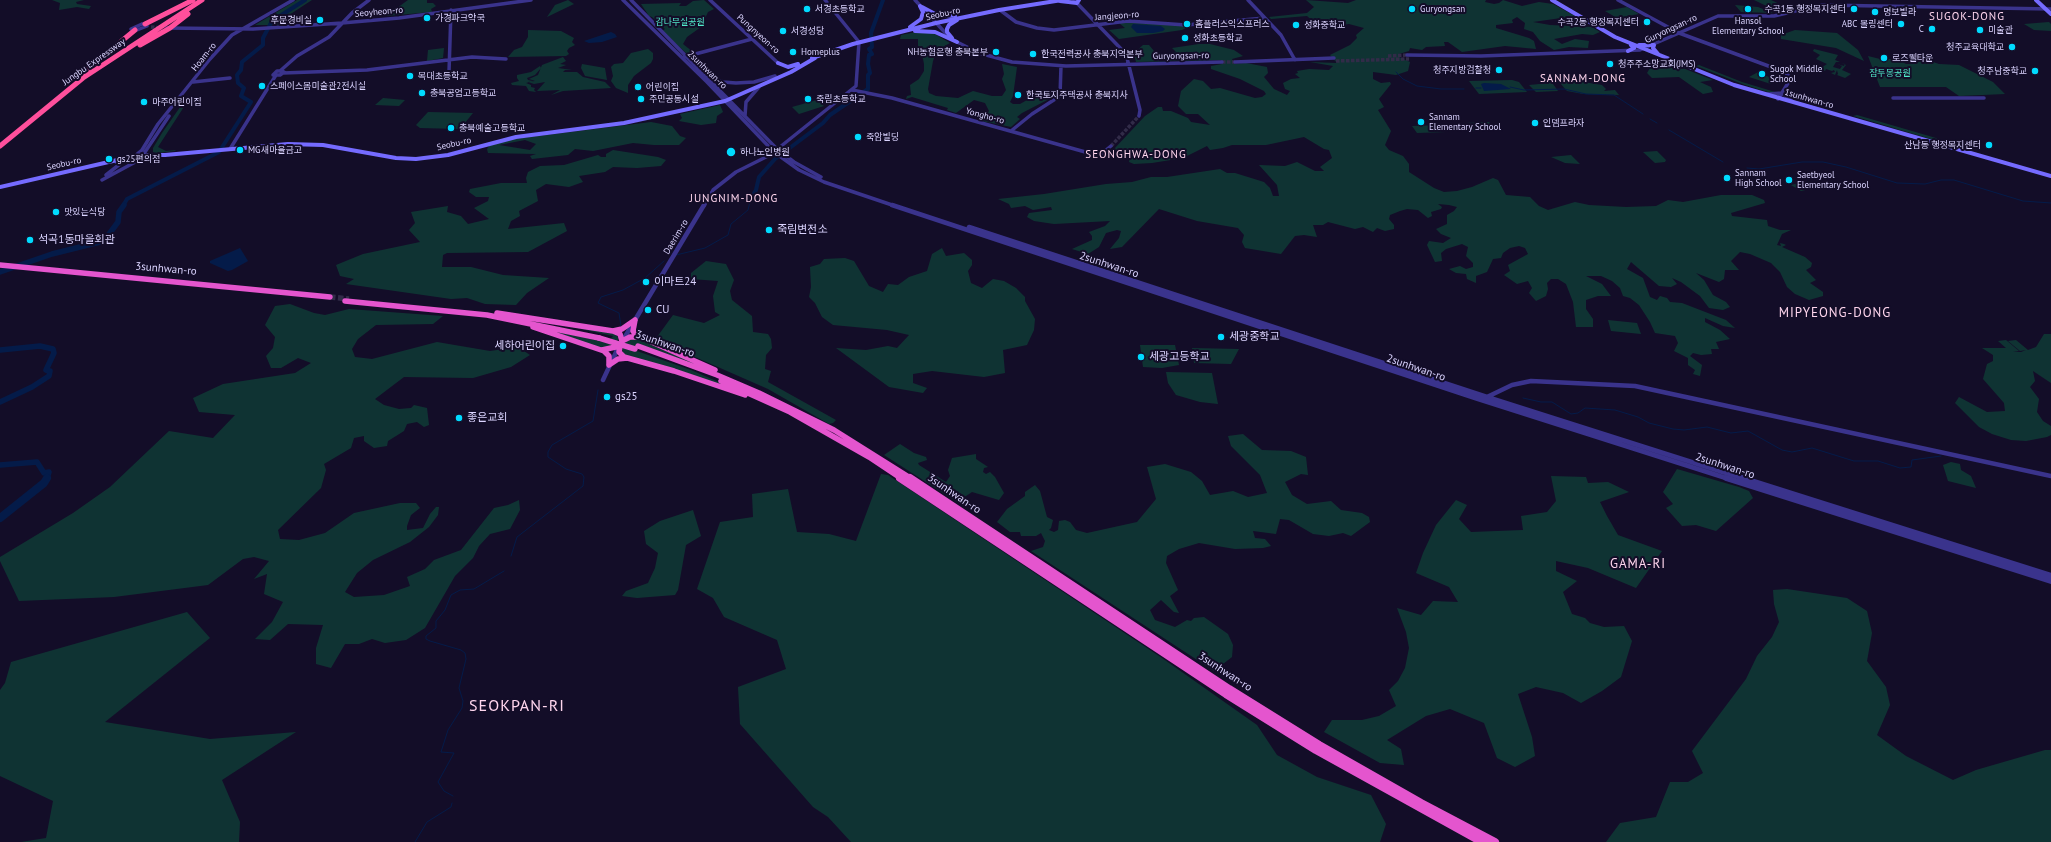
<!DOCTYPE html>
<html>
<head>
<meta charset="utf-8">
<style>
  body { margin:0 }
  canvas { display:block; background:#130d28 }
</style>
</head>
<body>
<canvas width="2051" height="842"></canvas>
<script>
const context = document.querySelector('canvas').getContext('2d');
context.lineJoin = 'round';
function fill(path, color) { context.fillStyle = color; context.fill(path, 'evenodd'); }
const toPath = rows => new Path2D(rows.map(r => 'M' + r).join(''));
function trace(path, color, width, dash) { context.strokeStyle = color; context.lineWidth = width; context.lineCap = dash ? 'butt' : 'round'; context.setLineDash(dash || []); context.stroke(path); }
function label(font, color, halo, rows, align = 'center') {
  context.font = font + ' "PT Sans","Noto Sans KR",sans-serif'; context.lineWidth = 4; context.setLineDash([]); context.textBaseline = 'middle'; context.strokeStyle = halo; context.fillStyle = color; for (const [text, x, y, turn = 0] of rows) {
    context.save(); context.translate(x, y); context.rotate((+turn || 0) * Math.PI / 180); context.textAlign = isNaN(turn) ? turn : align; if (halo) context.strokeText(text, 0, 0); context.fillText(text, 0, 0); context.restore();
  }
}
const green = toPath([
  [52,0,84,0,76,2,77,4,91,6,89,9,77,7,59,10,60,3],
  [297,0,304,0,275,18,271,21,270,25,255,25],
  [306,0,312,0,286,17,281,24,272,25,274,19],
  [408,0,427,0,427,3,433,3,436,6,431,9,432,12,386,16],
  [568,0,574,4,547,17,555,5],
  [704,0,714,9,708,12,701,27,687,37,683,44,693,52,690,54,686,53,662,31,665,29,652,17,649,16,641,4,681,3,679,6,686,6,693,1],
  [1306,0,1348,3,1356,0,1486,0,1485,2,1494,4,1499,3,1503,0,1522,6,1539,2,1553,4,1575,16,1533,22,1550,25,1592,27,1600,32,1593,35,1582,34,1554,39,1562,44,1575,39,1589,41,1588,48,1569,47,1554,50,1540,41,1533,32,1524,29,1525,23,1517,17,1512,20,1513,23,1496,25,1496,28,1529,38,1534,41,1536,49,1505,46,1462,52,1448,42,1444,42,1445,46,1426,47,1422,50,1410,48,1409,51,1399,54,1399,57,1410,62,1408,71,1396,75,1373,72,1373,79,1381,83,1390,82,1391,84,1379,99,1384,107,1378,110,1391,131,1385,145,1389,150,1403,156,1409,164,1409,172,1434,188,1444,192,1457,191,1472,187,1493,178,1498,180,1506,195,1530,197,1539,206,1548,210,1575,202,1589,205,1626,207,1656,206,1668,200,1683,202,1721,195,1752,195,1764,200,1765,203,1731,213,1732,216,1767,220,1768,226,1780,230,1791,230,1782,234,1777,245,1781,246,1780,243,1784,244,1786,245,1782,247,1805,257,1812,263,1811,267,1806,270,1816,280,1810,283,1823,292,1823,296,1809,300,1795,294,1787,287,1780,272,1771,263,1750,254,1740,252,1731,261,1739,270,1725,270,1724,279,1719,282,1696,273,1704,280,1713,295,1726,302,1730,307,1723,310,1709,308,1700,296,1681,282,1672,278,1677,284,1671,287,1659,286,1631,262,1627,269,1643,278,1650,297,1657,300,1660,296,1667,298,1670,302,1682,303,1726,320,1735,328,1723,326,1705,318,1705,322,1720,330,1730,339,1716,342,1719,349,1711,349,1712,354,1701,355,1693,353,1690,356,1702,365,1700,376,1693,374,1695,370,1688,365,1688,358,1674,351,1678,343,1675,336,1655,333,1650,322,1639,305,1630,298,1623,296,1620,288,1612,281,1601,276,1586,276,1602,284,1611,296,1598,296,1586,300,1586,309,1593,319,1593,327,1576,327,1573,302,1566,284,1558,279,1551,279,1547,283,1548,289,1546,296,1536,301,1529,293,1532,288,1528,281,1517,284,1504,275,1510,271,1508,265,1528,254,1525,248,1519,246,1510,248,1503,253,1501,258,1493,259,1487,272,1476,276,1476,283,1467,279,1466,274,1456,273,1449,269,1460,266,1466,269,1473,267,1473,263,1466,256,1468,247,1462,244,1446,249,1441,253,1442,261,1435,262,1427,245,1429,241,1443,243,1451,238,1441,234,1436,229,1447,224,1447,215,1454,211,1457,207,1449,205,1438,204,1442,207,1441,209,1431,212,1432,216,1428,218,1418,210,1407,209,1400,211,1390,215,1389,219,1394,225,1394,229,1385,231,1377,228,1373,232,1363,227,1355,229,1328,222,1323,225,1313,225,1317,237,1304,235,1295,236,1281,254,1245,248,1242,242,1244,235,1238,228,1197,221,1159,209,1122,247,1110,249,1119,238,1121,231,1117,230,1106,233,1099,247,1088,254,1072,249,1092,240,1092,236,1089,232,1105,226,1110,221,1054,224,1034,221,1027,217,1029,213,1052,210,1051,207,1033,210,1025,206,1011,208,1009,204,998,199,1044,194,1106,184,1132,182,1151,177,1167,177,1220,169,1227,173,1235,173,1264,182,1270,188,1273,196,1279,196,1277,185,1259,165,1285,166,1297,162,1315,171,1324,171,1320,167,1332,158,1329,150,1324,149,1304,137,1266,145,1232,145,1223,148,1210,150,1207,146,1183,158,1152,163,1134,164,1129,162,1130,157,1114,149,1145,116,1158,107,1162,107,1163,111,1171,111,1188,118,1191,122,1210,125,1198,114,1186,114,1178,106,1181,91,1194,79,1203,81,1211,89,1220,88,1255,98,1262,97,1266,94,1264,91,1240,79,1211,69,1211,66,1222,64,1221,60,1136,62,1134,53,1143,45,1149,45,1154,51,1167,55,1176,52,1172,48,1199,44,1210,44,1234,50,1243,56,1232,59,1234,64,1246,63,1267,67,1268,73,1264,77,1274,89,1287,95,1290,91,1285,89,1283,83,1291,79,1300,78,1295,74,1298,73,1297,71,1309,69,1329,70,1333,66,1310,62,1337,63,1330,55,1350,45,1357,38,1356,35,1364,28,1349,24,1340,25,1336,28,1322,29,1307,16,1271,19,1269,17,1307,13,1314,7],
  [1754,0,1771,0,1792,10,1779,12],
  [1735,5,1758,7,1773,13,1741,12],
  [1627,7,1639,14,1617,18,1605,11],
  [1128,22,1186,25,1186,28,1182,30,1119,39,1109,30,1125,28,1119,23],
  [2049,22,2051,24,2051,31,2034,30,2024,24],
  [528,30,561,31,574,38,572,42,575,45,569,48,567,51,569,54,566,56,508,57,514,50,522,47,528,37],
  [1795,30,1837,33,1858,50,1864,61,1836,48,1781,39,1781,35],
  [916,32,933,33,950,43,937,50,933,61,928,89,929,93,936,96,958,98,973,91,992,96,1002,96,1006,90,1002,79,1004,74,1002,64,1017,67,1013,96,1010,102,1013,104,1020,104,1036,95,1055,96,1022,113,1017,117,1020,119,1011,127,982,121,989,111,985,103,974,100,956,113,947,110,948,108,912,97,906,99,907,96,911,95,910,85,919,79,924,71,924,64,923,59,918,49,918,39,900,39,901,35],
  [444,48,443,58,427,61,428,50],
  [648,49,653,53,653,59,651,63,634,76,628,85,628,93,616,88,611,81,613,76,611,67,614,64,623,63,631,53],
  [1814,49,1838,55,1835,60,1840,62,1836,62,1833,67,1840,69,1842,66,1837,64,1844,66,1845,64,1841,63,1844,64,1846,65,1842,70,1851,74,1845,78,1837,75,1838,74,1837,70,1835,75,1831,73,1835,72,1834,70,1832,71,1826,69,1825,71,1821,68,1827,64,1816,59,1820,55,1813,51],
  [1868,56,1880,59,1897,59,1906,64,1915,64,1924,59,1939,64,1959,65,1993,82,2005,94,1959,96,1946,87,1880,87],
  [563,57,566,61,560,64,566,65,558,68,572,70,565,70,563,72,577,72,583,77,605,82,611,88,563,91,551,95,560,90,537,91,545,82,534,84,528,82,535,81,529,79,538,75,542,65],
  [1665,61,1713,80,1700,82,1711,87,1713,92,1703,94,1679,77,1652,78,1647,73,1653,63],
  [582,64,605,68,607,80,585,76,581,68],
  [1699,65,1742,82,1775,92,1771,93,1745,85,1696,66],
  [540,66,541,68,535,75,527,78,528,80,533,81,526,83,531,85,531,87,535,88,534,90,536,92,529,91,526,86,512,85,511,83,519,81,517,78,517,75,531,72],
  [1760,71,1766,71,1763,75,1773,78,1770,81,1772,82,1771,84,1749,77],
  [1512,80,1519,82,1527,92,1479,94,1469,81],
  [1571,81,1579,84,1583,82,1602,85,1606,89,1604,91,1615,90,1619,95,1583,94,1567,91,1560,83],
  [1550,83,1553,84,1558,91,1536,92,1529,85],
  [383,98,405,100,399,106,375,105],
  [189,99,158,147,166,151,176,150,175,151,158,153,153,152,153,148,162,133,185,100],
  [817,100,824,106,799,114,792,107],
  [720,105,723,112,717,116,716,123,701,125,679,121,682,118,680,114],
  [428,112,473,113,460,129,420,128,416,125],
  [1857,115,1936,138,1939,140,1934,140,1853,116],
  [651,122,672,126,680,136,686,138,679,145,654,145,633,143,593,151,575,149,568,155,532,159,530,156,536,154,488,153,487,149,490,145,507,140],
  [525,140,536,144,530,150,499,145],
  [1489,122,1495,129,1471,131,1465,123],
  [1442,125,1446,132,1417,133,1412,126],
  [613,150,658,157,666,160,661,166,637,168,613,167,605,172,579,176,583,182,569,187,546,184,536,190,538,201,519,211,520,216,511,221,508,229,564,223,567,231,528,252,447,253,443,255,442,267,471,267,503,275,549,278,527,293,516,305,485,304,467,298,451,299,346,284,354,279,340,276,336,265,363,254,420,242,409,230,415,223,411,212,448,206,447,212,461,216,468,224,489,219,474,208,488,201,489,197,476,197,469,192,470,189,501,183,527,183,526,178,528,172,540,166,564,165,598,155,601,157,606,157,606,154],
  [1657,151,1666,160,1665,162,1655,163,1643,152],
  [1571,155,1580,164,1565,163,1551,157],
  [1808,181,1818,187,1801,191,1791,185],
  [942,248,946,256,964,253,972,260,972,265,968,271,971,283,982,288,993,279,1004,281,1016,288,1025,297,1025,301,1035,319,1034,330,1027,345,1003,350,1005,373,984,377,932,371,913,374,913,383,927,388,923,393,889,387,836,348,866,350,888,346,897,348,909,335,887,330,833,325,822,317,815,303,809,297,811,287,810,267,820,264,824,259,845,258,854,261,869,286,883,292,888,284,898,285,909,277,927,271,932,254],
  [706,261,726,264,734,280,730,291,732,300,752,316,753,332,768,334,771,339,772,348,766,355,765,369,771,371,768,382,836,420,833,423,829,424,768,389,686,353,657,337,673,315,704,323,720,315,715,312,713,296,718,281,691,279,691,273],
  [290,304,314,313,325,315,349,309,443,316,433,324,376,325,358,339,352,349,355,357,372,359,437,342,490,351,518,347,530,355,511,367,473,378,404,377,375,399,384,405,399,409,411,408,414,405,427,408,429,425,424,427,417,422,407,424,404,431,388,441,387,446,374,448,364,441,364,436,354,438,351,448,324,464,326,470,321,488,278,530,280,539,299,540,325,533,354,513,400,503,416,503,420,508,411,515,407,526,407,530,423,528,430,514,436,507,439,507,438,515,429,527,410,542,373,560,357,573,345,592,354,597,384,595,410,586,407,577,425,569,434,560,461,550,494,508,508,505,519,500,520,510,510,529,490,534,479,546,473,558,455,576,425,628,406,640,385,643,372,639,359,644,345,644,331,668,316,664,316,648,323,625,288,624,270,640,255,639,272,622,283,602,264,594,267,574,254,579,269,561,254,557,243,559,208,585,114,597,19,601,0,561,0,557,73,513,110,487,169,431,213,438,235,415,199,412,193,398,223,384,295,373,311,363,298,358,281,368,271,368,266,356,273,348,275,337,265,325,275,306],
  [531,318,612,332,619,338,615,344,603,349,527,324,607,343,613,336],
  [1608,320,1637,323,1641,334,1611,331],
  [2044,334,2051,334,2051,383,2033,371,2035,381,2030,387,2039,399,2037,412,2043,421,2051,426,2051,435,2047,437,2026,441,2011,440,1992,434,1979,427,1955,403,1959,397,1987,412,2005,411,2004,403,1983,379,1987,364,1993,361,1993,355,1982,348,2006,348,1998,341,2006,340,2019,351,2013,352,2021,352,2026,350,2020,351,2008,341,2016,340,2028,350,2036,347],
  [636,338,737,381,639,344,634,350,691,370,737,390,624,355,622,349,627,340],
  [1140,345,1175,345,1179,365,1162,368,1143,367],
  [1192,348,1239,349,1231,364,1194,363],
  [1166,372,1212,373,1218,404,1200,402,1176,395,1168,383],
  [1243,434,1262,450,1291,451,1306,457,1308,475,1301,474,1285,482,1292,495,1307,504,1331,501,1341,510,1362,513,1369,517,1370,522,1351,536,1343,533,1329,536,1313,534,1289,520,1280,519,1276,534,1253,531,1255,538,1265,539,1271,546,1263,548,1235,549,1199,543,1179,549,1167,556,1166,563,1178,590,1170,596,1179,613,1174,612,1161,600,1150,610,1155,620,1175,627,1187,620,1191,621,1194,618,1204,617,1228,634,1233,645,1232,657,1214,671,1031,551,1043,547,1045,541,1041,533,1036,536,1021,536,1020,532,1010,532,997,522,1007,509,1025,496,1025,492,1035,485,1040,491,1047,517,1053,520,1051,528,1049,530,1054,532,1058,530,1059,521,1065,520,1070,522,1076,530,1087,533,1137,522,1156,499,1147,467,1165,464,1191,472,1202,481,1210,495,1233,491,1248,497,1267,493,1260,475,1231,446,1228,436],
  [900,444,914,453,926,457,927,460,918,463,919,465,946,482,950,476,948,470,952,458,976,454,976,459,988,467,984,468,983,472,986,474,990,472,995,477,1004,493,999,500,972,492,957,502,884,455],
  [1951,462,1960,464,1961,470,1971,476,1976,488,1948,481,1943,465],
  [1677,469,1739,487,1749,491,1753,498,1716,531,1696,525,1682,526,1666,508,1673,504,1663,492],
  [881,474,888,475,1162,658,1257,725,1277,755,1317,777,1371,795,1386,824,1380,842,851,842,828,817,813,807,740,724,738,687,786,669,777,640,724,617,713,598,697,589,720,522,753,517,752,494,788,489,797,532,829,534,856,541],
  [1551,476,1586,477,1588,483,1608,482,1629,492,1600,502,1607,516,1618,535,1662,551,1636,588,1588,568,1556,561,1556,571,1577,581,1563,592,1572,614,1585,618,1590,623,1604,627,1624,626,1632,641,1621,677,1602,691,1581,703,1563,693,1536,687,1518,694,1532,737,1535,756,1515,767,1497,758,1484,723,1450,709,1426,716,1387,740,1401,749,1404,765,1380,763,1324,732,1332,720,1362,720,1379,716,1396,706,1389,690,1398,681,1405,668,1409,648,1406,632,1397,608,1421,615,1433,601,1458,602,1449,587,1416,573,1423,553,1436,525,1456,500,1467,505,1459,519,1471,532,1523,530,1521,516,1547,512,1556,501],
  [693,510,701,536,686,545,678,590,675,595,637,598,622,596,626,591,648,583,655,568,658,553,646,544,644,531,660,521],
  [1787,589,1847,598,1867,611,1872,633,1867,661,1886,687,1890,705,1877,735,1906,756,1953,780,1976,770,2045,750,2051,750,2051,842,1606,842,1620,823,1656,817,1670,782,1688,782,1703,773,1692,751,1746,679,1757,656,1772,637,1779,622,1774,604,1773,590],
  [187,612,210,638,105,722,210,739,296,732,222,780,240,822,239,842,21,842,46,838,53,801,0,776,0,690,5,683,11,662]
]);
const water = toPath([
  [1133,24,1161,26,1165,29,1163,31,1153,33,1137,33,1131,27],
  [611,32,615,34,617,37,602,42,589,43,584,41],
  [1484,83,1501,84,1511,89,1484,91,1481,84],
  [240,248,248,261,232,270,228,271,210,263,210,261]
]);
const stream = toPath([
  [1396,72,1403,79,1417,86,1441,89,1464,89],
  [1510,87,1524,90,1564,89,1586,94,1614,95,1643,114],
  [1476,88,1481,88],
  [1650,119,1657,123],
  [1669,130,1723,162],
  [1747,168,1759,169,1802,162,1823,162,1846,167,1897,183,1925,184,1941,180,1954,180,2023,201,2051,203],
  [676,255,705,248,728,235,731,224,748,210,751,198],
  [621,326,619,313,598,303,601,297,623,290,645,278,664,261],
  [1523,398,1541,402,1552,402,1571,414,1578,413,1585,408,1615,410,1638,417,1649,423,1673,429,1684,430,1707,427,1731,433,1748,431,1782,450,1792,452,1812,448,1854,461,1878,461,1900,468,1911,467,1912,460,1941,456],
  [511,556,517,537,583,486,584,477,582,474,566,469,548,457,548,452,552,445,593,421,598,390],
  [453,796,444,791,438,782,454,753,441,752,448,730,462,708,463,701,459,688,466,659,465,653,461,650,430,641,426,639,426,636,436,628,436,621,445,610,451,595,460,590,474,589,504,571],
  [415,842,427,822,451,807,452,803]
]);
const riverFar2 = toPath([
  [751,198,756,190,759,177,775,159,823,123,830,115,868,89,868,75,870,73,868,64,869,55,872,54,869,49,872,47,871,33,883,0],
  [123,206,127,199,219,152,251,102,241,96,244,88,238,83,237,75,241,70,242,62,263,45,263,38,272,21,305,0]
]);
const riverFar1 = toPath([
  [0,272,52,254,104,241,118,222,119,212,124,205],
  [0,350,40,346,53,349,54,353,46,370,50,371,49,376,32,387,0,402],
  [0,465,37,462,44,473,49,472,47,479]
]);
const river = toPath([
  [0,518,44,483,47,478]
]);
const tertiaryTunnel = toPath([
  [151,27,162,28],
  [1388,56,1407,55],
  [1336,61,1409,59],
  [1222,62,1235,62],
  [1111,146,1139,116]
]);
const trunkTunnel = toPath([
  [330,297,349,299]
]);
const tertiaryFar2 = toPath([
  [623,0,707,82,774,152,799,170,824,182,895,206],
  [631,0,777,149,794,162,821,177],
  [710,0,778,63],
  [915,0,951,39,979,53,1012,62,1066,66,1222,62],
  [1074,0,1126,54,1140,110,1139,116],
  [1248,0,1281,35,1295,60],
  [1618,0,1679,33,1782,71,1788,75,1790,80,1778,99],
  [1000,10,1016,22,1037,28,1054,30,1128,21,1186,25,1265,18],
  [142,24,147,26,137,30,131,29,142,24],
  [167,28,253,29,342,23,399,18,531,0],
  [1407,55,1481,56,1640,50,1718,16,1774,16,1821,5,2051,9],
  [684,57,752,39],
  [1235,62,1334,58],
  [277,71,282,71,284,72,280,75,273,75,277,71],
  [280,71,297,56,329,37,352,13,369,0],
  [449,72,451,10],
  [283,73,367,70,472,57,506,59],
  [708,77,723,82,736,83,754,82,775,76],
  [193,82,230,78],
  [852,90,892,98,1096,155,1101,154,1111,146],
  [1768,94,1782,93,1792,101],
  [1893,98,1984,98],
  [745,116,746,102,759,87],
  [1011,131,1032,114,1060,96,1061,66],
  [230,149,276,75],
  [136,155,142,150,158,124,210,59,232,35,293,0],
  [143,155,169,116],
  [106,175,120,164,116,162],
  [102,180,139,160],
  [704,206,713,190,736,172,770,155,856,86,859,42,825,0]
]);
const tertiaryFar1 = toPath([
  [892,205,1475,398,1729,479],
  [969,227,1487,397,1745,479],
  [603,380,617,350,704,205],
  [1487,397,1512,385,1531,381,1635,386,2051,476]
]);
const tertiary = toPath([
  [1726,478,2051,581],
  [1742,478,2051,576]
]);
const secondary = toPath([
  [1552,0,1615,37,1734,85,2051,176],
  [2036,0,2051,14],
  [1060,1,1077,3,1079,0],
  [922,7,937,15,955,16],
  [910,27,921,19,923,12,920,6],
  [915,31,935,32,957,42],
  [952,38,947,32,947,29,949,25,957,20],
  [1639,45,1654,45,1653,48,1658,54],
  [1628,51,1634,48,1631,45],
  [812,58,853,44,936,23,999,10,1062,0],
  [778,63,788,67,798,64],
  [127,160,149,158],
  [0,187,139,155,165,155,288,144,323,145,396,158,416,159,448,155,516,137,624,123,725,101,791,72,815,58]
]);
const trunkFar1 = toPath([
  [0,265,330,297],
  [345,301,487,315,599,338],
  [497,313,613,331,622,329,635,320],
  [635,320,633,331,636,335,715,370],
  [533,327,604,351,609,356,609,365],
  [613,331,620,334,622,341,630,337,639,337],
  [620,346,619,352,624,357,674,371,745,395],
  [638,346,717,375,759,393,834,430,912,479],
  [602,350,620,346],
  [609,365,618,359,627,358],
  [721,381,790,412,869,457,902,479]
]);
const trunk = toPath([
  [900,478,1226,694,1316,750,1482,842],
  [910,478,1229,689,1319,745,1421,803,1495,842]
]);
const motorway = toPath([
  [145,24,193,0],
  [140,45,170,28,188,14],
  [83,73,135,30],
  [0,146,83,78,202,0]
]);
const trunkBridge = toPath([
  [599,338,635,349]
]);
const markers = [
  [807,9,4,"#00dbff"],
  [1412,9,4,"#00dbff"],
  [1748,9,4,"#00dbff"],
  [1854,9,4,"#00dbff"],
  [1875,12,4,"#00dbff"],
  [427,18,4,"#00dbff"],
  [320,20,4,"#00dbff"],
  [1647,22,4,"#00dbff"],
  [1187,24,4,"#00dbff"],
  [1901,24,4,"#00dbff"],
  [1296,25,4,"#00dbff"],
  [1932,29,4,"#00dbff"],
  [1980,30,4,"#00dbff"],
  [783,31,4,"#00dbff"],
  [1185,38,4,"#00dbff"],
  [2012,47,4,"#00dbff"],
  [793,52,4,"#00dbff"],
  [996,52,4,"#00dbff"],
  [1033,54,4,"#00dbff"],
  [1884,58,4,"#00dbff"],
  [1610,64,4,"#00dbff"],
  [1499,70,4,"#00dbff"],
  [2035,71,4,"#00dbff"],
  [1762,74,4,"#00dbff"],
  [410,76,4,"#00dbff"],
  [262,86,4,"#00dbff"],
  [638,87,4,"#00dbff"],
  [422,93,4,"#00dbff"],
  [1018,95,4,"#00dbff"],
  [641,99,4,"#00dbff"],
  [808,99,4,"#00dbff"],
  [144,102,4,"#00dbff"],
  [1421,122,4,"#00dbff"],
  [1535,123,4,"#00dbff"],
  [451,128,4,"#00dbff"],
  [858,137,4,"#00dbff"],
  [1989,145,4,"#00dbff"],
  [240,150,4,"#00dbff"],
  [731,152,5,"#00dbff"],
  [109,159,4,"#00dbff"],
  [1727,178,4,"#00dbff"],
  [1789,180,4,"#00dbff"],
  [56,212,4,"#00dbff"],
  [769,230,4,"#00dbff"],
  [30,240,4,"#00dbff"],
  [646,282,4,"#00dbff"],
  [648,310,4,"#00dbff"],
  [1221,337,4,"#00dbff"],
  [563,346,4,"#00dbff"],
  [1141,357,4,"#00dbff"],
  [607,397,4,"#00dbff"],
  [459,418,4,"#00dbff"]
];
const farPoinames = [
  ["서경초등학교",815,9],
  ["Guryongsan",1420,9],
  ["수곡1동 행정복지센터",1846,9,"right"],
  ["명보빌라",1883,12],
  ["가경파크약국",435,18],
  ["후문경비실",312,20,"right"],
  ["Hansol",1748,21,"center"],
  ["Elementary School",1748,31,"center"],
  ["수곡2동 행정복지센터",1639,22,"right"],
  ["홈플러스익스프러스",1195,24],
  ["ABC 볼링센터",1893,24,"right"],
  ["성화중학교",1304,25],
  ["C",1924,29,"right"],
  ["미술관",1988,30],
  ["서경성당",791,31],
  ["성화초등학교",1193,38],
  ["청주교육대학교",2004,47,"right"],
  ["Homeplus",801,52],
  ["NH농협은행 충북본부",988,52,"right"],
  ["한국전력공사 충북지역본부",1041,54],
  ["로즈웰타운",1892,58],
  ["청주주소망교회(JMS)",1618,64],
  ["Sugok Middle",1770,69],
  ["School",1770,79],
  ["청주지방검찰청",1491,70,"right"],
  ["청주남중학교",2027,71,"right"],
  ["복대초등학교",418,76],
  ["스페이스몸미술관2전시실",270,86],
  ["어린이집",646,87],
  ["충북공업고등학교",430,93],
  ["한국토지주택공사 충북지사",1026,95],
  ["주민공동시설",649,99],
  ["죽림초등학교",816,99],
  ["마주어린이집",152,102],
  ["Sannam",1429,117],
  ["Elementary School",1429,127],
  ["인뎀프라자",1543,123],
  ["충북예술고등학교",459,128],
  ["죽암빌딩",866,137],
  ["산남동 행정복지센터",1981,145,"right"],
  ["MG새마을금고",248,150],
  ["하나노인병원",740,152],
  ["gs25편의점",117,159],
  ["Sannam",1735,173],
  ["High School",1735,183],
  ["Saetbyeol",1797,175],
  ["Elementary School",1797,185],
  ["맛있는식당",64,212]
];
const farStreetnames = [
  ["Seoyheon-ro",379,12,-5],
  ["Seobu-ro",943,14,-13],
  ["Jangjeon-ro",1117,16,-4],
  ["Guryongsan-ro",1671,29,-25],
  ["Pungnyeon-ro",758,34,42],
  ["Guryongsan-ro",1181,56,-1],
  ["Hoam-ro",204,57,-51],
  ["Jungbu Expressway",94,62,-35],
  ["2sunhwan-ro",707,70,44],
  ["1sunhwan-ro",1809,99,16],
  ["Yongho-ro",985,116,15],
  ["Seobu-ro",454,144,-13],
  ["Seobu-ro",64,164,-13],
  ["Daerim-ro",676,237,-59]
];
const farParknames = [
  ["감나무실공원",680,22],
  ["잠두봉공원",1890,73]
];
const farQuarternames = [
  ["SUGOK-DONG",1967,17],
  ["SANNAM-DONG",1583,79],
  ["SEONGHWA-DONG",1136,155],
  ["JUNGNIM-DONG",734,199]
];
const poiNames = [
  ["죽림변전소",777,230],
  ["석곡1동마을회관",38,240],
  ["이마트24",654,282],
  ["CU",656,310],
  ["세광중학교",1229,337],
  ["세하어린이집",555,346,"right"],
  ["세광고등학교",1149,357],
  ["gs25",615,397],
  ["좋은교회",467,418]
];
const streetNames = [
  ["2sunhwan-ro",1109,265,18],
  ["3sunhwan-ro",166,269,5],
  ["3sunhwan-ro",665,344,19],
  ["2sunhwan-ro",1416,368,19],
  ["2sunhwan-ro",1725,466,18],
  ["3sunhwan-ro",954,494,34],
  ["3sunhwan-ro",1225,672,33]
];
const quarterNames = [
  ["MIPYEONG-DONG",1835,313],
  ["GAMA-RI",1638,564]
];
const nearQuarternames = [
  ["SEOKPAN-RI",517,706]
];
fill(green, '#0f3333');
fill(water, '#041b49');
trace(stream, '#041b49', 1);
trace(riverFar2, '#041b49', 4);
trace(riverFar1, '#041b49', 5.5);
trace(river, '#041b49', 8);
trace(tertiaryTunnel, '#312b48', 3.5, [3.5, 1.5]);
trace(trunkTunnel, '#312b48', 5.5, [5.5, 2.5]);
trace(tertiaryFar2, '#3a338c', 3.5);
trace(tertiaryFar1, '#3a338c', 4.5);
trace(tertiary, '#3a338c', 6);
trace(secondary, '#756bff', 4);
trace(trunkFar1, '#e455ce', 5.5);
trace(trunk, '#e455ce', 8);
trace(motorway, '#ff4f9c', 5);
trace(trunkBridge, '#e455ce', 5.5);
for (const [x, y, r, color] of markers) { const dot = new Path2D(); dot.arc(x, y, r, 0, 2 * Math.PI); context.fillStyle = color; context.fill(dot); trace(dot, '#130d28', 1.5); }
label('9px', '#dbd4ff', '#130d28', farPoinames, 'left');
label('9px', '#dbd4ff', '#130d28', farStreetnames);
label('9px', '#52eccc', '#130d28', farParknames);
context.letterSpacing = '1px';
label('11px', '#ffd6ee', '#130d28', farQuarternames);
context.letterSpacing = '0px';
label('11px', '#dbd4ff', '#130d28', poiNames, 'left');
label('11px', '#dbd4ff', '#130d28', streetNames);
context.letterSpacing = '1px';
label('13px', '#ffd6ee', '#130d28', quarterNames);
context.letterSpacing = '0px';
context.letterSpacing = '1px';
label('16px', '#ffd6ee', '#130d28', nearQuarternames);
context.letterSpacing = '0px';
</script>
</body>
</html>
